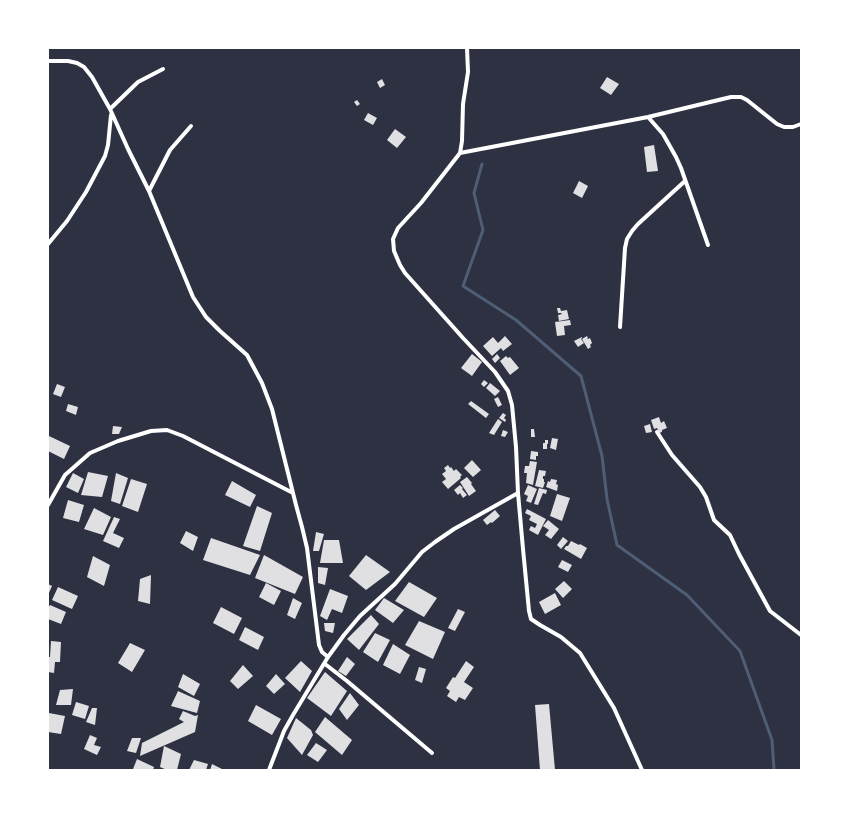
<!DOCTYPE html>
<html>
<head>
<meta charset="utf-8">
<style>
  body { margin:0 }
  #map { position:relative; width:849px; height:818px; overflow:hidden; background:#2d3142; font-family:"PT Sans",sans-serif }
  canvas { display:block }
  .frame { position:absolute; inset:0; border:49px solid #fff; pointer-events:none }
</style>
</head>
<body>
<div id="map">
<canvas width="849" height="818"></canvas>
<div class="frame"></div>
</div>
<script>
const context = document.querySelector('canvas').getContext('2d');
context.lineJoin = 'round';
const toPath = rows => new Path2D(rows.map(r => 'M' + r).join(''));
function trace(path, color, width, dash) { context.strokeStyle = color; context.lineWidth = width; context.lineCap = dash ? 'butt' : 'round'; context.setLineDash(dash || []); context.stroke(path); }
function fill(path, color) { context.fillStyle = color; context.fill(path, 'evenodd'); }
const stream = toPath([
  [482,164,474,193,483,230,463,286,516,320,581,376,602,456,607,499,617,545,687,595,740,651,772,740,774,770]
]);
const building = toPath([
  [607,77,619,84,611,95,600,88],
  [382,79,385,85,380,88,377,82],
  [357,100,360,104,357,106,354,102],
  [368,113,377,118,373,125,364,120],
  [395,129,406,137,397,148,387,140],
  [654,145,658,171,647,172,644,147],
  [579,181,588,186,582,198,573,193],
  [557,308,560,308,561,311,567,310,569,319,559,321,558,315,562,314,561,313,558,313],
  [570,320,571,325,564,326,565,335,557,336,555,322],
  [505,336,512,344,503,351,501,348,492,356,483,346,493,337,498,343],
  [587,336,588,338,587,338,588,339,590,338,592,343,590,345,591,347,588,349,582,339],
  [582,337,582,338,581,339,584,343,578,347,574,341],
  [472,354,482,362,472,376,461,368],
  [497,354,500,358,495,363,492,359],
  [506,356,508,358,510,357,519,368,510,375,500,361],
  [484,380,488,383,484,387,481,384],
  [490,383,500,391,495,396,486,388],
  [57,384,65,387,61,397,53,394],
  [498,397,502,405,498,407,494,399],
  [471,401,489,414,486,418,468,404],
  [68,404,78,407,76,415,66,411],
  [503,413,506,415,504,418,506,420,505,422,499,418],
  [659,417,661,423,664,421,667,428,662,430,662,432,659,433,657,428,654,429,651,420],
  [498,419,502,422,494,435,489,433],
  [650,424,652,432,646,433,644,426],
  [113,426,122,427,119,434,112,434],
  [531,429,534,429,535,437,531,437],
  [503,430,508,432,505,437,501,436],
  [49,436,70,446,64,459,48,451,49,448,48,448,48,438],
  [552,438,558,439,556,450,550,448],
  [545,440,548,440,548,444,547,444,547,449,543,449,543,443,545,443],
  [531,451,538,452,538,456,536,456,536,460,530,459],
  [472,460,481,470,473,477,464,468],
  [530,461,537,462,533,485,526,483,527,473,524,473,525,466,529,466],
  [448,465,450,468,451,467,454,471,456,469,462,475,460,477,461,478,448,489,442,482,446,479,442,474,446,471,444,468],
  [539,470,546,471,545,476,543,476,543,479,544,479,544,482,545,482,543,488,535,486],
  [88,472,108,476,102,497,81,495],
  [73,473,84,479,78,493,66,487],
  [116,473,128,478,120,504,111,501],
  [467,477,472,483,471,484,476,491,469,496,460,482],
  [131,479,147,484,138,512,122,506],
  [551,479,557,480,556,484,558,485,557,491,546,487,548,481,550,482],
  [232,481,256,495,250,507,225,495],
  [460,485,463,488,462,489,467,495,463,498,460,493,458,495,454,490],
  [528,485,537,489,531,503,526,501,528,496,524,494],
  [539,488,547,490,546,494,543,493,538,505,534,504],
  [557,494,570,498,562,521,550,516],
  [68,500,84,505,79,522,63,518],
  [257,506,272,513,260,551,243,546],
  [94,508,111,517,103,535,84,529],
  [527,509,546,519,538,535,529,530,531,526,535,528,537,524,529,520,531,516,525,513],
  [495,510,500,516,492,523,491,522,487,525,483,520],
  [114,517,120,519,113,533,124,538,119,548,103,541],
  [548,520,559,529,551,539,545,535,549,530,543,526],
  [186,531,198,537,193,551,180,543],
  [316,532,324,534,319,551,313,551],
  [563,537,568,541,561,549,557,545],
  [211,538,260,555,250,575,203,560],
  [324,540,339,540,343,563,320,563],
  [571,541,579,545,580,544,587,548,581,559,564,549,566,546,568,546],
  [264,555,303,577,295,594,255,578],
  [366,555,390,572,366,590,349,576],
  [93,556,110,565,104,586,87,577],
  [562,560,572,565,568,572,558,567],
  [318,567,328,568,325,585,318,583],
  [151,575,150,604,138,601,140,579],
  [564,581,572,589,563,598,555,589],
  [409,582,437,598,424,617,395,601],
  [266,583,281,591,274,605,259,597],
  [48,584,52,586,48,595],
  [58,587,78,596,72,609,52,600],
  [330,589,348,596,342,613,332,609,327,620,320,616],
  [555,593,561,605,545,614,539,602],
  [293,598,302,603,295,619,287,615],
  [384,598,404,610,393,623,375,610],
  [50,605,66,612,61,624,48,619,48,608],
  [221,607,242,618,234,634,213,623],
  [458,609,465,612,455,631,448,628],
  [371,615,379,624,359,650,347,639],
  [419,621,445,632,433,659,405,645],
  [324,623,335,623,333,633,325,631],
  [245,627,264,637,258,650,239,640],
  [375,633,390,640,378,662,363,652],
  [51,641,61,642,60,662,55,662,54,673,48,672,48,657,50,657],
  [130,643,145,650,132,672,118,663],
  [393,644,410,655,400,674,383,665],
  [347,657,355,664,346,676,338,671],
  [301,661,312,671,300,692,285,678],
  [466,661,474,667,464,682,473,688,465,700,459,697,456,702,447,696,450,691,446,688,453,677,455,678],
  [243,665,253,676,238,689,230,681],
  [419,667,426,669,422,683,415,680],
  [325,672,347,691,331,716,307,698],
  [183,674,200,684,194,696,178,687],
  [276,674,285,684,274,694,266,686],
  [73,689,71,705,56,705,60,690],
  [178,691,200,701,197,713,171,706],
  [350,693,359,705,347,720,339,709],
  [76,702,89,706,85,719,72,715],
  [549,704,555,770,540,770,535,705],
  [256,705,281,719,272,735,248,721],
  [92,708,97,708,95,725,86,722],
  [183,711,195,716,198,715,195,732,140,756,142,743,184,722,179,719],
  [49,713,65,716,61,734,48,732,48,719],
  [325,717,352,740,342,755,315,732],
  [296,718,311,730,313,735,302,755,287,738],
  [90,735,97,738,94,745,101,747,97,755,84,749],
  [132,738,141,738,136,753,127,751],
  [316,743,327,750,318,762,307,755],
  [164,746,181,754,177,770,167,770,160,767],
  [137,759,154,767,153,770,135,770,133,769],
  [194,760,208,764,206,770,189,770],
  [212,764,224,770,210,770]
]);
const minor = toPath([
  [467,48,468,72,463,104,462,141,460,153,421,203,398,228,393,239,394,251,400,265,405,273,463,338,495,372,508,391,512,405,516,447,518,493,523,549,529,611,531,619,540,625,561,637,580,653,614,708,642,770],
  [48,61,68,61,77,63,84,67,92,77,110,109,128,149,149,191,193,297,206,317,220,331,247,355,262,383,272,409,296,505,302,527,307,548,319,645,322,652,328,657],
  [110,109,138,82,163,69],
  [648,117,663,134,676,157,681,168,708,245],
  [460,153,648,117,731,97,741,97,747,100,777,124,784,127,793,127,801,124],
  [149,191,170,150,191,126],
  [48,244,67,221,86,192,105,156,108,145,111,115],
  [620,327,625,248,627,239,632,231,638,224,685,181],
  [657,432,672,455,700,487,706,497,714,520,730,535,739,554,770,611,801,635],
  [48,505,65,475,90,453,118,441,151,431,167,430,183,436,293,493],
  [325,664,347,681,432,753],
  [269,770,284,731,293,715,328,657,344,635,360,616,395,584,422,552,435,542,454,529,518,493]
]);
trace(stream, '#4f5d75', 3);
fill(building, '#e0e0e3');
trace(minor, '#fff', 4);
</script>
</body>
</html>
